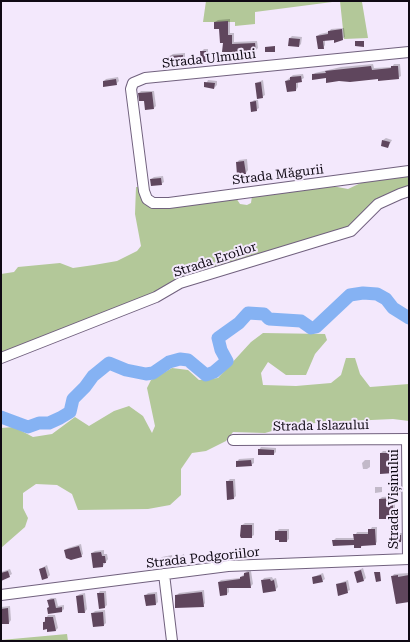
<!DOCTYPE html>
<html>
<head>
<meta charset="utf-8">
<style>
  body { margin:0 }
  #map { position:relative; width:410px; height:642px; overflow:hidden; background:#f3e8fc; font-family:"Roboto Serif",serif }
  canvas { display:block }
  .frame { position:absolute; inset:0; border:2px solid #0f0914; pointer-events:none }
</style>
</head>
<body>
<div id="map">
<canvas width="410" height="642"></canvas>
<div class="frame"></div>
</div>
<script>
const context = document.querySelector('canvas').getContext('2d');
context.lineJoin = 'round';
function fill(path, color) { context.fillStyle = color; context.fill(path, 'evenodd'); }
const toPath = rows => new Path2D(rows.map(r => 'M' + r).join(''));
function trace(path, color, width, dash) { context.strokeStyle = color; context.lineWidth = width; context.lineCap = dash ? 'butt' : 'round'; context.setLineDash(dash || []); context.stroke(path); }
function label(font, color, halo, rows, align = 'center') {
  context.font = font + ' "Roboto Serif",serif'; context.lineWidth = 4; context.setLineDash([]); context.textBaseline = 'middle'; context.strokeStyle = halo; context.fillStyle = color; for (const [text, x, y, turn = 0] of rows) {
    context.save(); context.translate(x, y); context.rotate((+turn || 0) * Math.PI / 180); context.textAlign = isNaN(turn) ? turn : align; if (halo) context.strokeText(text, 0, 0); context.fillText(text, 0, 0); context.restore();
  }
}
const green = toPath([
  [206,1,367,1,362,2,368,38,344,39,340,1,255,12,255,24,235,26,235,22,203,22],
  [409,176,409,188,346,230,146,298,1,355,1,274,14,272,18,267,60,263,73,268,94,265,117,261,137,251,141,246,135,214,136,187,140,187,146,201,236,198,240,204,247,205,251,203,252,196,332,186,348,189,365,181],
  [263,333,325,334,327,340,315,354,306,375,286,375,268,362,261,373,263,385,296,386,331,383,341,375,346,358,355,358,360,374,370,387,409,384,409,421,393,419,328,422,293,425,265,433,233,432,226,441,206,451,192,453,181,469,181,495,170,505,148,509,78,510,72,494,57,485,36,484,23,493,23,508,28,518,25,527,1,548,1,428,14,427,33,437,52,434,75,417,89,426,114,411,129,406,143,416,152,433,155,426,147,388,151,380,172,368,188,370,199,380,218,378,251,342],
  [67,634,68,641,1,641,1,640]
]);
const shadow = toPath([
  [230,19,230,33,234,33,234,42,257,41,258,48,255,51,224,42,220,28,215,22,218,20],
  [344,28,345,37,342,39,325,40,325,45,323,48,317,36,320,34,329,32,331,29],
  [292,36,302,37,301,44,299,46,289,45,290,38],
  [204,49,208,49,208,59,206,61,201,52],
  [185,53,185,57,183,60,170,56,173,54],
  [373,64,374,68,392,67,394,64,400,64,401,76,398,78,327,77,313,75,315,73,341,67],
  [303,74,304,78,298,81,298,87,296,90,286,81,293,75],
  [118,77,119,81,116,84,104,81,106,79],
  [208,80,217,81,217,85,214,88,205,86],
  [263,80,265,95,262,97,256,83],
  [141,91,154,91,156,106,154,108,139,93],
  [254,100,258,100,259,108,256,110,251,103],
  [386,138,392,140,388,147,383,140],
  [247,159,248,170,246,173,237,163,239,160],
  [163,176,164,182,161,184,151,179,154,177],
  [261,447,276,448,276,452,274,454,259,450],
  [383,451,396,451,396,470,394,472,381,453],
  [254,458,254,463,251,465,237,462,239,459],
  [365,460,370,460,370,467,367,469,363,469,362,463],
  [230,479,235,479,236,496,234,498,227,482],
  [375,487,382,487,382,492,375,493],
  [396,487,401,487,401,492,395,493],
  [395,496,395,515,393,518,380,499,382,497],
  [245,523,254,523,254,535,251,537,242,525],
  [372,527,377,527,377,542,375,544,363,545,361,547,355,544,333,541,336,538,354,538,357,532,369,532],
  [279,529,289,529,289,539,287,541,280,539,276,532],
  [394,533,403,533,403,539,401,541,392,536],
  [81,544,83,554,81,556,65,550,68,548],
  [104,550,104,554,107,554,108,559,103,566,92,553,95,551],
  [184,554,185,560,179,563,178,557],
  [172,555,173,559,171,562,160,559,162,557],
  [47,565,50,575,48,577,40,569],
  [363,568,366,578,364,580,355,572],
  [10,569,12,574,1,580,1,572],
  [247,571,251,571,253,584,250,587,229,587,229,592,227,594,219,582,221,580,240,578],
  [323,573,325,579,322,581,313,577],
  [409,573,409,593,392,577,394,574],
  [272,577,273,579,276,578,278,587,275,590,262,581,264,578],
  [348,580,350,590,339,595,337,584],
  [204,590,205,603,203,606,176,596,179,593],
  [100,591,106,591,107,605,105,607,98,594],
  [157,592,158,602,156,604,145,596,148,593],
  [85,593,87,609,85,612,77,596,80,594],
  [51,598,56,598,58,606,64,605,64,609,62,611,50,606,48,600],
  [10,606,11,620,9,623,1,623,1,607],
  [105,610,106,623,104,625,92,614,95,611],
  [48,615,55,615,58,628,56,630,44,622]
]);
const river = toPath([
  [1,417,28,427,39,423,49,423,60,418,70,412,73,399,85,387,93,376,109,363,126,370,146,374,153,373,169,362,180,359,188,360,206,375,214,372,227,361,221,350,218,338,239,323,248,313,264,314,269,319,301,321,311,328,316,327,350,295,363,293,377,294,386,299,393,308,409,318]
]);
const building = toPath([
  [228,21,228,35,232,35,232,44,255,43,256,52,222,52,223,43,220,43,219,29,214,29,214,22],
  [342,29,343,40,334,43,334,40,323,41,324,49,318,49,316,36,328,34,328,31],
  [289,38,300,39,299,47,288,46],
  [355,41,364,41,364,47,355,46],
  [275,46,275,52,265,52,265,47],
  [200,51,206,51,206,62,201,62],
  [183,55,183,61,170,62,169,56],
  [371,66,372,70,391,68,391,66,398,66,399,79,378,81,378,79,350,82,339,81,326,83,326,78,312,80,312,74,326,73,325,71],
  [301,76,302,82,296,83,296,91,287,92,285,81,290,80,290,77],
  [116,79,117,85,103,87,103,81],
  [204,82,215,83,214,89,204,87],
  [261,82,263,98,257,99,255,83],
  [152,92,154,109,145,110,144,101,139,101,138,93],
  [256,101,257,111,251,112,250,102],
  [382,140,390,142,388,148,381,146],
  [244,161,246,174,237,175,236,162],
  [161,178,162,185,151,186,150,179],
  [258,449,274,450,274,455,258,455],
  [380,453,394,453,394,473,380,474],
  [251,460,252,466,236,467,236,461],
  [226,481,233,481,234,499,227,500],
  [393,498,393,519,379,519,379,499],
  [241,525,252,525,252,538,241,538,240,536],
  [368,529,375,529,376,545,361,546,361,548,354,548,354,545,333,546,332,540,354,540,353,534,368,534],
  [275,531,287,531,287,542,279,542,279,540,275,540],
  [391,535,401,535,401,542,391,543],
  [79,546,82,557,71,560,66,558,64,550],
  [101,552,102,556,105,556,106,563,103,563,103,567,93,568,91,553],
  [170,557,171,563,160,564,159,559],
  [45,567,48,578,42,580,39,569],
  [361,570,364,581,357,583,354,572],
  [8,571,10,577,1,581,1,573],
  [249,572,251,588,227,588,227,595,220,596,218,582,240,579,240,577,244,576,244,573],
  [374,572,380,572,381,581,376,582],
  [321,575,323,582,313,584,312,577],
  [398,575,398,577,409,575,409,602,396,604,391,576],
  [270,579,271,581,274,580,276,591,263,593,261,580],
  [346,582,348,593,338,596,336,584],
  [202,592,204,607,175,608,175,595],
  [97,593,104,593,105,608,99,609],
  [155,594,156,605,146,606,144,595],
  [83,595,85,613,78,613,76,596],
  [54,599,56,608,62,607,62,612,48,614,47,608,49,607,47,600],
  [8,608,9,624,1,624,1,609],
  [103,612,104,626,93,627,91,613],
  [45,617,53,617,56,631,47,632,47,629,43,630,43,622,45,622]
]);
const minor = toPath([
  [409,52,145,78,133,83,131,89,144,191,147,199,153,203,169,203,409,171],
  [1,358,156,297,180,283,351,231,378,204,400,194,409,191],
  [407,439,408,559],
  [233,440,409,439],
  [164,574,172,641],
  [1,595,228,566,409,559]
]);
const streetNames = [
  ["Strada Ulmului",209,59,-6],
  ["Strada Măgurii",278,175,-7],
  ["Strada Eroilor",215,260,-18],
  ["Strada Islazului",321,426,-1],
  ["Strada Vișinului",394,499,-90],
  ["Strada Podgoriilor",203,558,-6]
];
fill(green, '#b3c899');
fill(shadow, '#0003');
trace(river, '#85b2f3', 13);
fill(building, '#5f465d');
trace(minor, '#71617e', 12);
trace(minor, '#fff', 10);
label('13px', '#0f0914', '#f3e8fc', streetNames);
</script>
</body>
</html>
